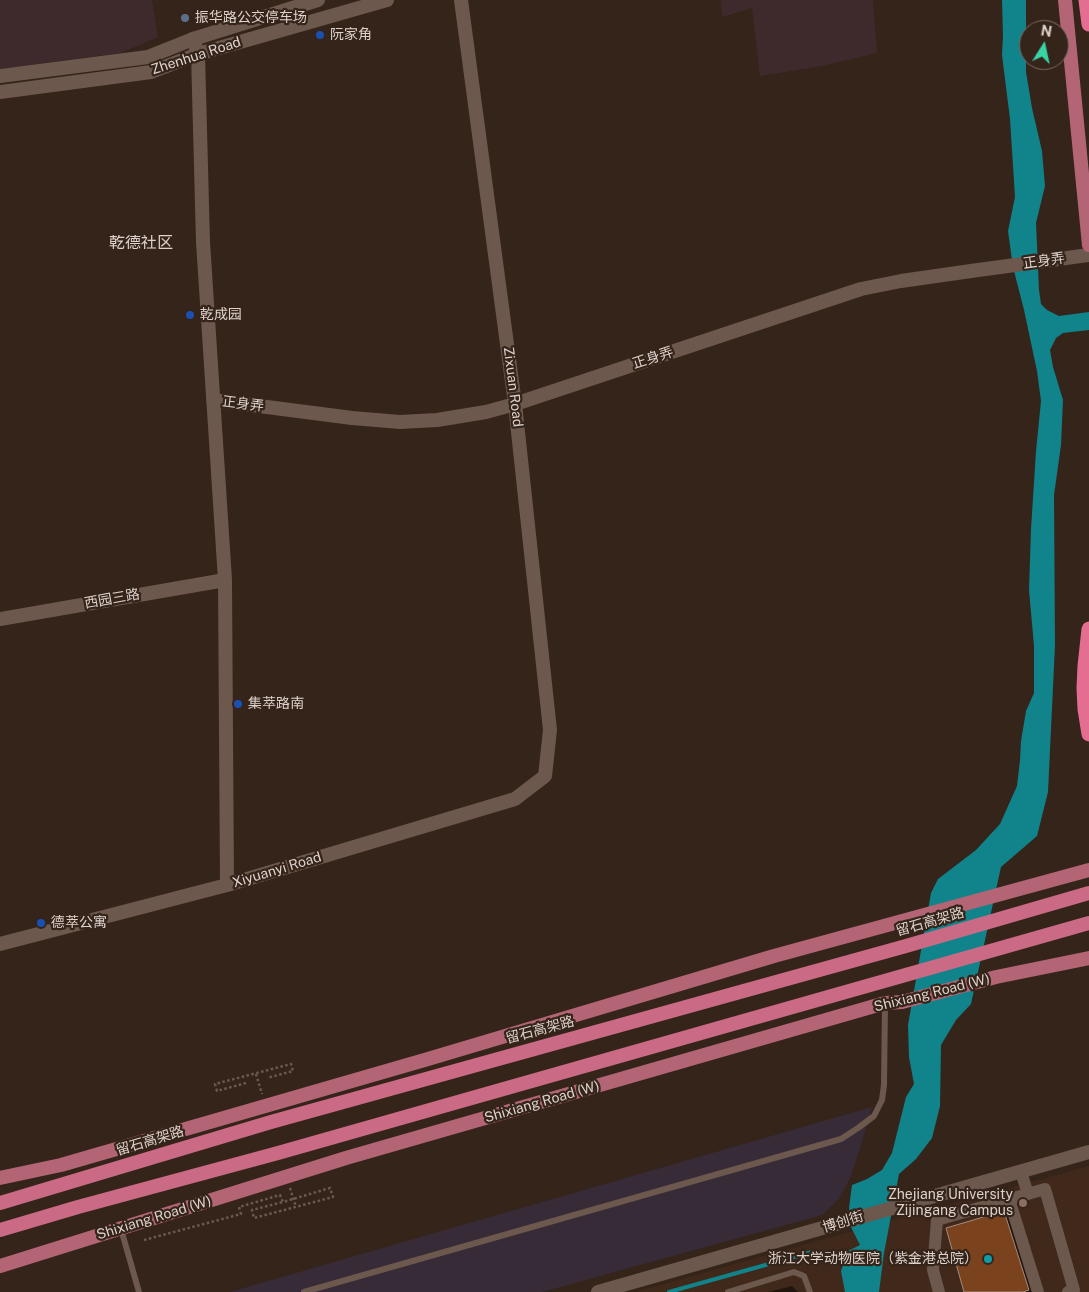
<!DOCTYPE html>
<html>
<head>
<meta charset="utf-8">
<style>
  body { margin:0 }
  #map { position:relative; width:1089px; height:1292px; overflow:hidden; background:#35241a; font-family:"Public Sans",sans-serif }
  canvas { display:block }
  .north { position:absolute; left:1019px; top:20px; width:50px; height:50px; box-sizing:border-box; background:#35241a; border:1px solid #796a61; border-radius:50%; rotate:10deg; font-size:14px; font-weight:700; line-height:20px; text-align:center; color:#ded2cc }
  .north::after { content:''; display:block; margin:auto; width:18px; height:22px; background:#39d4a5; clip-path:polygon(50% 0,100% 100%,50% 72%,0 100%) }
</style>
</head>
<body>
<div id="map">
<canvas width="1089" height="1292"></canvas>
<div class="north">N</div>
</div>
<script>
const context = document.querySelector('canvas').getContext('2d');
context.lineJoin = 'round';
function fill(path, color) { context.fillStyle = color; context.fill(path, 'evenodd'); }
const toPath = rows => new Path2D(rows.map(r => 'M' + r).join(''));
function trace(path, color, width, dash) { context.strokeStyle = color; context.lineWidth = width; context.lineCap = dash ? 'butt' : 'round'; context.setLineDash(dash || []); context.stroke(path); }
function label(font, color, halo, rows, align = 'center') {
  context.font = font + ' "Public Sans","Noto Sans SC",sans-serif'; context.lineWidth = 4.5; context.setLineDash([]); context.textBaseline = 'middle'; context.strokeStyle = halo; context.fillStyle = color; for (const [text, x, y, turn = 0] of rows) {
    context.save(); context.translate(x, y); context.rotate((+turn || 0) * Math.PI / 180); context.textAlign = isNaN(turn) ? turn : align; if (halo) context.strokeText(text, 0, 0); context.fillText(text, 0, 0); context.restore();
  }
}
const commercial = toPath([
  [0,0,152,0,158,37,121,53,0,69],
  [721,0,873,0,877,53,822,66,760,76,752,8,722,17]
]);
const industrial = toPath([
  [872,1107,862,1142,851,1176,839,1199,822,1215,542,1292,230,1292]
]);
const built = toPath([
  [1089,1166,1089,1292,636,1292,824,1239]
]);
const water = toPath([
  [1002,0,1026,0,1026,72,1032,108,1042,151,1045,186,1036,223,1039,290,1041,304,1047,310,1059,316,1089,312,1089,330,1063,333,1056,338,1050,350,1053,367,1063,400,1061,445,1054,495,1055,645,1048,792,1037,836,1001,867,971,1004,956,1020,941,1045,940,1106,932,1138,916,1159,899,1174,884,1253,879,1292,845,1292,841,1271,848,1251,860,1245,851,1227,849,1208,852,1185,867,1179,882,1170,892,1153,906,1097,914,1084,909,1057,908,1025,931,893,938,879,976,850,1000,824,1017,786,1020,760,1021,741,1026,711,1034,693,1034,646,1029,590,1031,529,1036,451,1041,401,1037,371,1024,310,1013,267,1008,231,1015,197,1010,119,1002,55,1003,36]
]);
const shadow = toPath([
  [1004,1213,1013,1221,1035,1292,966,1292],
  [792,1286,798,1292,768,1292]
]);
const stream = toPath([
  [669,1292,812,1252,834,1253,850,1260]
]);
const building = toPath([
  [1004,1211,1029,1290,1023,1292,964,1292,946,1228,1004,1211]
]);
const path = toPath([
  [256,1074,262,1094],
  [246,1083,217,1091,215,1084,291,1064,293,1071,267,1078],
  [290,1188,296,1207],
  [144,1240,241,1214,239,1207,280,1195,283,1202,330,1188,333,1197,254,1218,252,1210,283,1202]
]);
const service = toPath([
  [121,1229,139,1292],
  [304,1292,841,1139,858,1128,874,1116,882,1100,884,1085,885,1003],
  [728,1292,794,1272,804,1276,810,1292]
]);
const minor = toPath([
  [1021,1172,1028,1194],
  [1009,1199,1038,1292],
  [939,1292,933,1270,937,1220,1045,1189,1074,1290,1068,1292]
]);
const tertiary = toPath([
  [193,39,198,54,203,242,225,580,227,885],
  [213,400,352,418,400,422,437,420,486,412,515,404,861,289,901,281,971,271,1089,255],
  [0,619,225,580],
  [0,944,227,885,515,799,545,776,550,730,515,404,461,0],
  [598,1292,1089,1152]
]);
const secondary = toPath([
  [0,76,148,57,193,39,318,0],
  [0,92,151,72,198,54,387,0]
]);
const primary = toPath([
  [1065,0,1089,245],
  [0,1178,61,1165,428,1059,774,956,1089,870],
  [0,1266,346,1158,885,1003,902,1002,996,977,1089,958]
]);
const trunk = toPath([
  [0,1203,271,1122,906,946,1089,893],
  [0,1230,78,1207,278,1153,1089,923]
]);
const motorway = toPath([
  [1086,0,1089,24],
  [1089,629,1085,666,1084,688,1085,709,1089,734]
]);
const markers = [
  [185,18,5,"#5c6f8a"],
  [320,35,5,"#1a4fb4"],
  [190,315,5,"#1a4fb4"],
  [238,704,5,"#1a4fb4"],
  [41,923,5,"#1a4fb4"],
  [1023,1203,5,"#8d6e63"],
  [988,1259,5,"#0f9aa8"]
];
const poiNames = [
  ["振华路公交停车场",195,18],
  ["阮家角",330,35],
  ["乾成园",200,315],
  ["集萃路南",248,704],
  ["德萃公寓",51,923],
  ["Zhejiang University",1013,1195,"right"],
  ["Zijingang Campus",1013,1211,"right"],
  ["浙江大学动物医院（紫金港总院）",978,1259,"right"]
];
const streetNames = [
  ["Zhenhua Road",196,56,-18],
  ["正身弄",1044,261,-8],
  ["正身弄",653,358,-18],
  ["Zixuan Road",513,387,83],
  ["正身弄",243,404,7],
  ["西园三路",112,599,-10],
  ["Xiyuanyi Road",277,870,-17],
  ["留石高架路",930,922,-16],
  ["Shixiang Road (W)",932,993,-14],
  ["留石高架路",540,1030,-15],
  ["Shixiang Road (W)",542,1102,-16],
  ["留石高架路",150,1141,-17],
  ["Shixiang Road (W)",154,1218,-17],
  ["博创街",843,1222,-17]
];
const quarterNames = [
  ["乾德社区",141,243]
];
fill(commercial, '#3e2a2c');
fill(industrial, '#382b38');
fill(built, '#40291b');
fill(water, '#10838b');
fill(shadow, '#0007');
trace(stream, '#10838b', 4);
fill(building, '#7a431d');
trace(building, '#a18c7f', 1);
trace(path, '#6a5a52', 2.5, [2.5, 2.5]);
trace(service, '#6c584d', 6);
trace(minor, '#6c584d', 12);
trace(tertiary, '#6c584d', 14);
trace(secondary, '#6c584d', 14);
trace(primary, '#b36576', 14);
trace(trunk, '#cb6a84', 14);
trace(motorway, '#e36e91', 15);
for (const [x, y, r, color] of markers) { const dot = new Path2D(); dot.arc(x, y, r, 0, 2 * Math.PI); context.fillStyle = color; context.fill(dot); trace(dot, '#35241a', 2); }
label('14px', '#ded2cc', '#35241a', poiNames, 'left');
label('14px', '#ded2cc', '#35241a', streetNames);
label('16px', '#ded2cc', '#35241a', quarterNames);
</script>
</body>
</html>
